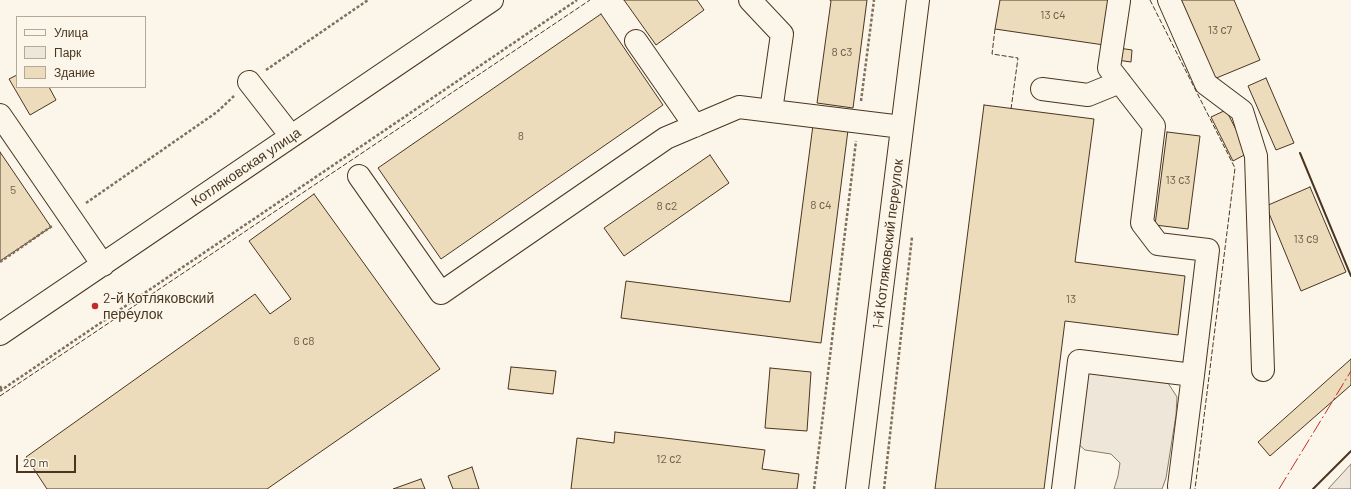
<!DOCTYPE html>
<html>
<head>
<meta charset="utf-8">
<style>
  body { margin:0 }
  #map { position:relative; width:1351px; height:489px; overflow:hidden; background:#fbf6e9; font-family:Barlow,sans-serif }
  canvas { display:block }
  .legend { position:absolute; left:16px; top:16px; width:130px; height:72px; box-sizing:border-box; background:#fbf6e9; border:1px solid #b4a999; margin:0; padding:5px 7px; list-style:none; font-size:12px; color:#4a3520 }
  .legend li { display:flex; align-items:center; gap:8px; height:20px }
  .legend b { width:20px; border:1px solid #b4a999 }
  .scale { position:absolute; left:16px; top:455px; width:60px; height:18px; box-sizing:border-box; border:2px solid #4a3520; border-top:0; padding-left:5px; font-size:12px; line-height:14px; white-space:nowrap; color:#4a3520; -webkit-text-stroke:3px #fbf6e9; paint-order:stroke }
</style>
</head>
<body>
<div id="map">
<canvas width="1351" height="489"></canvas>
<ul class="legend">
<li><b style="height:5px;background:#fbf6e9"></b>Улица</li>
<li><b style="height:11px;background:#ede6d9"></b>Парк</li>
<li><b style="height:11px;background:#ecdcbc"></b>Здание</li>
</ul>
<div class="scale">20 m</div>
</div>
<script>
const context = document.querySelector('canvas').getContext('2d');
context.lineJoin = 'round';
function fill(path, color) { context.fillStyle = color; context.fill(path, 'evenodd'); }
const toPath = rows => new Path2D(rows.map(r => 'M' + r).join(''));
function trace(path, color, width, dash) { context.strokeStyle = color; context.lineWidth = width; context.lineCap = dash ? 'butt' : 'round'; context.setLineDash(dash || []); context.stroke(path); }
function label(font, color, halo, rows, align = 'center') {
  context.font = font + ' Barlow,sans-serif'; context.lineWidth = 3; context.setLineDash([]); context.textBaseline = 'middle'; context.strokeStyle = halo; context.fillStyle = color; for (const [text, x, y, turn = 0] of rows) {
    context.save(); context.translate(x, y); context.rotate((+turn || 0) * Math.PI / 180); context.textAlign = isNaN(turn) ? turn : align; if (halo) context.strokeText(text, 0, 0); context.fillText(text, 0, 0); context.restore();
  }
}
const green = toPath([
  [1090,371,1168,383,1177,397,1176,415,1166,478,1162,489,1114,489,1118,476,1120,463,1111,454,1085,450,1076,442,1081,379,1090,371],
  [1351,464,1351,489,1328,489,1351,464]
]);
const building = toPath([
  [624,0,697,0,704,10,656,45,624,0],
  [830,0,867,0,853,108,817,103,831,1,830,0],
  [1000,0,1111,0,1104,45,995,29,1000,0],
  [1180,0,1234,0,1260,60,1214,79,1180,0],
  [601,14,663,105,441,259,378,168,601,14],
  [1119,48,1132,50,1131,62,1117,60,1119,48],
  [17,75,17,87,49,87,56,100,30,115,9,79,17,75],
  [1266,78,1294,143,1276,150,1248,86,1266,78],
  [984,105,1094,119,1075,262,1185,276,1178,335,1065,321,1044,489,935,489,984,105],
  [1226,110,1248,153,1233,161,1211,117,1226,110],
  [813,125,848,130,821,343,621,318,626,281,790,302,813,125],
  [1167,132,1200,136,1188,229,1155,225,1167,132],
  [0,152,51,227,0,261,0,152],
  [710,155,729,183,624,256,604,228,710,155],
  [1310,187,1346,272,1301,291,1266,206,1310,187],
  [314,194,440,369,267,489,47,489,26,457,255,294,270,314,291,299,249,241,314,194],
  [1351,359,1351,385,1270,456,1258,442,1351,359],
  [511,367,556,371,553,394,508,389,511,367],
  [770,368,811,372,807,431,765,428,770,368],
  [615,432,765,450,762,469,799,474,797,489,571,489,577,438,614,443,615,432],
  [472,467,479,489,453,489,448,476,472,467],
  [421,479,425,489,393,489,421,479]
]);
const path = toPath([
  [266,70,368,0],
  [861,101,874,0],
  [86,203,217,112,234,96],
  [0,262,52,226],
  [0,386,2,390],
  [0,391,577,0],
  [814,489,856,141],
  [884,489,912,237]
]);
const minor = toPath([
  [750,0,782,34,771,111],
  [1169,0,1206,84,1242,111,1256,156,1263,370],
  [1119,1,1109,68,1154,126,1142,223,1158,244,1208,250,1193,375],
  [636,41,695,126],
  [249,82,291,136],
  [1042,89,1088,95,1120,82],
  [0,115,103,265],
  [359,176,441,293,666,138,739,107,902,127],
  [0,334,492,0],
  [857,489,918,0],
  [1063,489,1079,361,1193,375,1179,486]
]);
const fence = toPath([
  [1150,0,1235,168,1195,489],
  [995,29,992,54,1018,58,1011,109],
  [0,396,590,0]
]);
const wall = toPath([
  [1300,153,1351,276],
  [1313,489,1351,451]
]);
const power = toPath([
  [1279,489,1351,371]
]);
const markers = [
  [95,306,4,"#c62828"]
];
const numberNames = [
  ["13 с4",1053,15],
  ["13 с7",1220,30],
  ["8 с3",842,52],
  ["8",521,136],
  ["13 с3",1178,180],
  ["5",13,190],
  ["8 с4",821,205],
  ["8 с2",667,206],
  ["13 с9",1306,239],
  ["13",1071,299],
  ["6 с8",304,341],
  ["12 с2",669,459]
];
const streetNames = [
  ["Котляковская улица",246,167,-34],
  ["1-й Котляковский переулок",888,244,-83]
];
const poiNames = [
  ["2-й Котляковский",103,298],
  ["переулок",103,314]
];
fill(green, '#ede6d9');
trace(green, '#887966', 1);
fill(building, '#ecdcbc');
trace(building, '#4a3520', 1);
trace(minor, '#4a3520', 24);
trace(path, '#7f6f5c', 2.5, [3, 2]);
trace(minor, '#fbf6e9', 22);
trace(fence, '#4a3520', 1, [5, 2]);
trace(wall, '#4a3520', 2);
trace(power, '#c62828', 1, [14, 3, 2, 3]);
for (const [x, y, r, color] of markers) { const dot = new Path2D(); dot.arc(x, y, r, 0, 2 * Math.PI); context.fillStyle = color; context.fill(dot); trace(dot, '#fbf6e9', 1.5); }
label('12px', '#725f47', null, numberNames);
label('14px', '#4a3520', '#fbf6e9', streetNames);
label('14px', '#4a3520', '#fbf6e9', poiNames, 'left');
</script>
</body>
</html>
